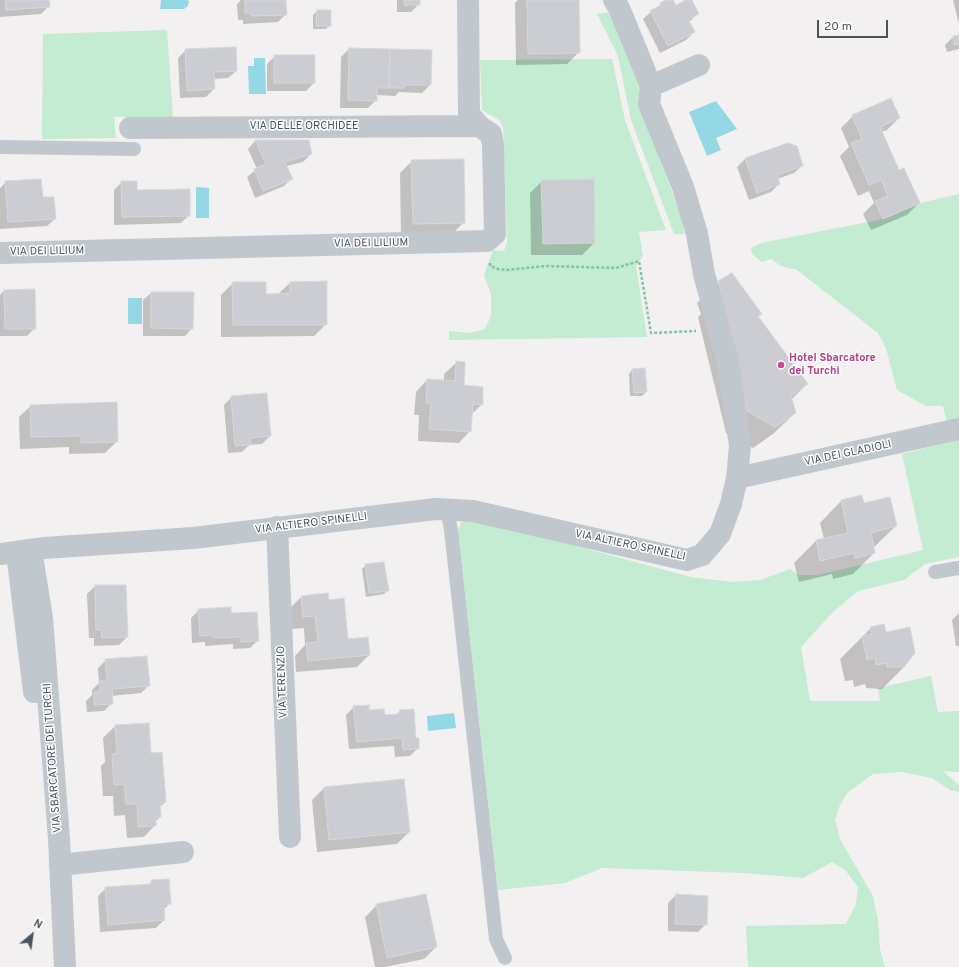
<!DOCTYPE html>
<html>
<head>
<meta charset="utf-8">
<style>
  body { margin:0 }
  #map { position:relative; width:959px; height:967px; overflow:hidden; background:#f3f0f1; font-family:Overpass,sans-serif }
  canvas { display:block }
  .north { position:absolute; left:12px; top:915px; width:40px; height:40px; -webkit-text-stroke:3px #fff; paint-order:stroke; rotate:29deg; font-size:11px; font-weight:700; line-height:16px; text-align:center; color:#4a545c }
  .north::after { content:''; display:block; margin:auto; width:14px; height:18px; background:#4a545c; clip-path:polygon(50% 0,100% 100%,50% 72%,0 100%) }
  .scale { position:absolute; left:817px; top:20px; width:71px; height:18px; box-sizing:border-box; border:2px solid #4a545c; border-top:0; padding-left:5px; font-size:12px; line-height:14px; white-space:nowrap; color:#4a545c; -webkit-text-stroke:3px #fff; paint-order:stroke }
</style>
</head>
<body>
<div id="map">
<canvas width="959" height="967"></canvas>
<div class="north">N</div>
<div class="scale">20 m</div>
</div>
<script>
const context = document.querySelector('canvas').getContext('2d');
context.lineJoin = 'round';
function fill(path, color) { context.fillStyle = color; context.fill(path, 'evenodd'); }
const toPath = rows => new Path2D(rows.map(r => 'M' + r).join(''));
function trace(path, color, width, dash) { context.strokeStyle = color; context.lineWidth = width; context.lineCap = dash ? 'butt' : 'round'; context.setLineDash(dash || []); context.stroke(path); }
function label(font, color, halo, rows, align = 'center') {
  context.font = font + ' Overpass,sans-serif'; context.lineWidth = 3; context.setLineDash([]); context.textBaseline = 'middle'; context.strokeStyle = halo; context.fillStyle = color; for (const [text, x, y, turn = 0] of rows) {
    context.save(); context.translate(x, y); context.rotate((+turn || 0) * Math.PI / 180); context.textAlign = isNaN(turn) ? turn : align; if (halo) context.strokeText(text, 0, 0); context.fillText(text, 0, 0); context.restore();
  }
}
const green = toPath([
  [612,12,640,82,651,134,682,219,684,234,674,234,631,120,618,56,597,14],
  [167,30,173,117,114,117,116,138,42,139,43,34],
  [612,59,625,120,666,230,639,232,643,256,636,266,647,337,449,340,449,331,469,333,485,329,491,316,491,294,484,275,493,250,504,251,507,242,503,126,499,120,482,110,480,60],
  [959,194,959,420,947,423,943,406,926,406,897,390,886,348,878,333,797,270,781,266,771,259,762,262,752,254,751,248,761,243,883,219,920,203],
  [959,440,959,557,925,564,904,580,858,591,832,613,801,647,810,701,880,701,878,688,931,676,938,712,959,711,959,772,943,771,959,785,959,792,950,790,932,778,901,772,873,774,848,792,840,805,835,820,840,839,873,896,878,921,880,949,885,967,748,967,746,926,846,924,856,904,858,887,845,870,832,862,803,878,744,873,602,868,565,883,498,890,458,530,464,517,532,534,691,577,733,582,760,580,790,569,799,575,818,575,923,550,902,454]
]);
const water = toPath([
  [161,0,187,0,189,1,188,6,184,9,160,9],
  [254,58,265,58,266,94,249,94,248,66,254,66],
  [716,101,737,129,716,138,721,150,707,156,689,112],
  [196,187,209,188,209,218,196,218],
  [128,298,142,298,142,324,128,324],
  [454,713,456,728,428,731,427,716]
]);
const shadow = toPath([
  [0,0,48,0,49,6,41,14,0,17],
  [241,0,285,0,286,14,278,22,243,24,243,20,238,20,237,4],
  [397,0,419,0,419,4,411,12,397,12],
  [518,0,578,0,579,52,567,64,516,65,515,3],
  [669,0,672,0,675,7,691,0,697,14,689,22,694,32,686,40,660,53,643,19,651,12],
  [953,0,959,0,959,24],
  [317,11,330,25,326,29,313,29,313,15],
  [959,31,959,49,947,52,945,45,953,37,958,36],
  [349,49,430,85,422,93,399,92,395,96,376,95,376,100,368,108,340,108,341,57],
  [186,50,236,71,228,78,214,79,214,89,206,97,180,98,178,58],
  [275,56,314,83,306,91,267,91,267,64],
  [853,116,899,118,887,130,881,132,899,171,919,203,907,215,871,230,863,214,874,203,869,191,858,196,840,156,849,147,841,128],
  [255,141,308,141,311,154,303,162,286,166,292,178,284,186,255,198,247,177,257,169,248,149],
  [788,144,802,166,794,173,777,179,779,184,771,192,749,200,737,167,745,159],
  [412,161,464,222,452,234,401,235,400,173],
  [542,181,594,243,582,255,531,255,530,193],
  [6,182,42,198,55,219,47,226,0,229,0,188],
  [122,182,136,191,189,215,181,223,114,225,114,190],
  [719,281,761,314,758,317,807,384,791,400,795,413,773,434,753,448,726,433,698,317,701,314,697,303],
  [326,282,326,324,314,336,221,337,221,295,233,283,264,295,278,294,290,283],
  [4,291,35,328,27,336,0,336,0,295],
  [151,293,192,328,185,336,143,336,143,300],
  [456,363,463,386,482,404,471,415,470,431,459,443,418,441,419,415,414,415,416,392,427,380,444,382,444,374],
  [632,370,646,392,642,396,630,396,629,374],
  [232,397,270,436,262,444,249,445,242,452,228,453,224,405],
  [31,406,117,441,105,453,69,454,69,447,20,449,19,417],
  [841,501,863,504,896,526,873,548,874,553,853,574,833,579,832,574,799,582,794,563,816,541,824,539,820,523],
  [366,565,388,590,384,594,366,597,362,569],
  [95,586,127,637,119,645,94,646,94,638,89,638,87,594],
  [302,596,328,601,347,640,369,655,357,667,296,672,295,656,305,645,304,628,292,629,290,608],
  [199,610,230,614,258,640,250,648,233,649,233,644,205,646,205,642,192,643,191,618],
  [959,613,959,646,956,646,952,620],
  [871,628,885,633,904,667,882,689,866,688,865,684,854,687,853,680,845,681,840,659],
  [106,660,148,686,141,693,111,696,112,703,104,711,87,712,86,701,92,695,92,690,99,683,98,668],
  [354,707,384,716,396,715,400,711,418,748,410,756,395,757,394,746,349,749,346,715],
  [115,726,165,802,160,807,160,817,155,822,155,825,144,837,127,838,125,815,114,816,113,796,103,796,101,766,105,762,103,738],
  [324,788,409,832,397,844,317,852,312,800],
  [152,881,170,903,163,910,164,920,156,928,100,932,98,896,106,888,148,885],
  [676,895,706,924,698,932,668,931,668,903],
  [377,905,436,947,424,959,385,967,375,967,365,917]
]);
const building = toPath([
  [5,0,49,0,50,7,6,10,5,0],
  [245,0,286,0,287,15,251,16,251,13,245,13,245,0],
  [404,0,420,0,420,5,404,5,404,0],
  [527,0,579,0,580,53,528,54,527,0],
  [666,0,673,0,676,5,686,0,692,0,699,14,688,19,695,32,668,46,650,11,661,5,660,3,666,0],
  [317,10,331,10,331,26,316,26,317,10],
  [959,35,959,44,954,45,953,36,959,35],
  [236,47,237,71,214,72,215,89,187,91,185,49,236,47],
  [349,48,390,49,389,88,377,88,377,101,348,100,349,48],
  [390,49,432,50,431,85,404,85,404,88,389,88,390,49],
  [274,55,315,55,315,83,274,83,274,55],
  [891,98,900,118,880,127,899,170,904,168,920,203,883,219,875,201,888,196,881,180,869,185,851,143,862,139,852,115,891,98],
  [255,140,309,140,312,154,285,162,293,179,263,191,254,169,266,164,255,140],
  [788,143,797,146,803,166,777,175,780,184,757,193,745,158,788,143],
  [464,159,465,223,413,224,411,160,464,159],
  [41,179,43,197,54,197,56,219,8,222,5,181,41,179],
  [594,179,595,243,543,244,541,180,594,179],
  [121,181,137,181,137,190,190,189,190,216,122,217,121,181],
  [732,273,762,314,758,316,808,384,791,396,796,413,775,427,747,411,719,294,722,293,718,281,732,273],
  [327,281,327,325,233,325,232,282,266,282,266,294,290,293,290,282,327,281],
  [35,289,36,329,5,329,4,290,35,289],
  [151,292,194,292,193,329,151,328,151,292],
  [456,361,465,362,464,385,483,387,483,405,473,404,471,432,429,429,431,403,426,403,427,379,455,381,456,361],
  [645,368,647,392,634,393,632,369,645,368],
  [267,393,271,436,250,438,251,445,235,446,231,396,267,393],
  [117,402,118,442,81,443,81,436,31,437,30,405,117,402],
  [862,495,864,503,890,497,897,526,871,533,875,553,855,558,854,553,820,561,816,540,848,533,841,500,862,495],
  [384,562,389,591,369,593,365,564,384,562],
  [95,585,126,585,128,637,102,638,101,630,96,630,95,585],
  [328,593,329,600,344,598,348,639,368,637,370,655,308,661,306,643,318,642,315,616,303,617,301,596,328,593],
  [231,607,231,613,257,612,259,641,241,642,241,637,213,638,212,635,200,636,198,609,231,607],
  [884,624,886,632,910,627,915,653,904,667,887,667,887,663,876,665,875,658,867,660,862,636,872,634,870,627,884,624],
  [147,656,150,686,112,689,113,704,94,705,94,692,100,692,99,681,107,681,105,659,147,656],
  [369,705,369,710,384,709,385,715,400,714,399,710,414,709,416,738,419,738,419,749,403,750,402,738,357,742,353,706,369,705],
  [149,723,151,753,162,752,166,802,160,802,161,817,156,817,156,826,138,827,137,804,126,804,124,784,114,785,112,754,117,753,115,725,149,723],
  [404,779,410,832,329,840,324,787,404,779],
  [169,879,171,904,164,905,165,920,108,925,105,887,152,884,151,880,169,879],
  [426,894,437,947,387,958,376,904,426,894],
  [676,894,708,896,707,925,675,924,676,894]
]);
const path = toPath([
  [490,263,490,266,498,269,507,270,546,266,616,268,639,261,651,333,696,331]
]);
const lane = toPath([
  [0,147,134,149],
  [447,510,451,530,496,939,505,958],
  [935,572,959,568]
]);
const street = toPath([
  [651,86,699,65],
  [130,128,479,126],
  [0,253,487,241,495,234,493,145,491,134,479,126,469,114,468,0],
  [737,478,959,429],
  [277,527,290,837],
  [31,550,42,618,59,839,65,967],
  [17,553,34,692],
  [0,554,44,548,193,538,436,509,473,511,687,560,702,555,720,534,731,504,737,478,740,446,728,362,704,274,697,234,683,187,649,104,651,86,619,8,614,0],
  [60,865,183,852]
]);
const markers = [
  [781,365,4,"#d1479c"]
];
const streetNames = [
  ["VIA DELLE ORCHIDEE",304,127],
  ["VIA DEI LILIUM",371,244,-1],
  ["VIA DEI LILIUM",47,252,-1],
  ["VIA DEI GLADIOLI",848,454,-12],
  ["VIA ALTIERO SPINELLI",311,524,-7],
  ["VIA ALTIERO SPINELLI",630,546,12],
  ["VIA TERENZIO",283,682,-92],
  ["VIA SBARCATORE DEI TURCHI",53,758,-94]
];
const hotelNames = [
  ["Hotel Sbarcatore",789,359],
  ["dei Turchi",789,372]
];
fill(green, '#c3ecd2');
fill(water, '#94d7e5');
fill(shadow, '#0003');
fill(building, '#cbcdd2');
trace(building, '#d5d7db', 1);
trace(path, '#7ec7a0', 2.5, [3, 2]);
trace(lane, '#c0c8ce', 14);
trace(street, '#c0c8ce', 22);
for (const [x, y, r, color] of markers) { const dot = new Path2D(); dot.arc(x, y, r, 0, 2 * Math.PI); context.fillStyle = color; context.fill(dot); trace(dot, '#fff', 1.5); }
label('11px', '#4a545c', '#fff', streetNames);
label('bold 11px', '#b23c85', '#fff', hotelNames, 'left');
</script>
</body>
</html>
